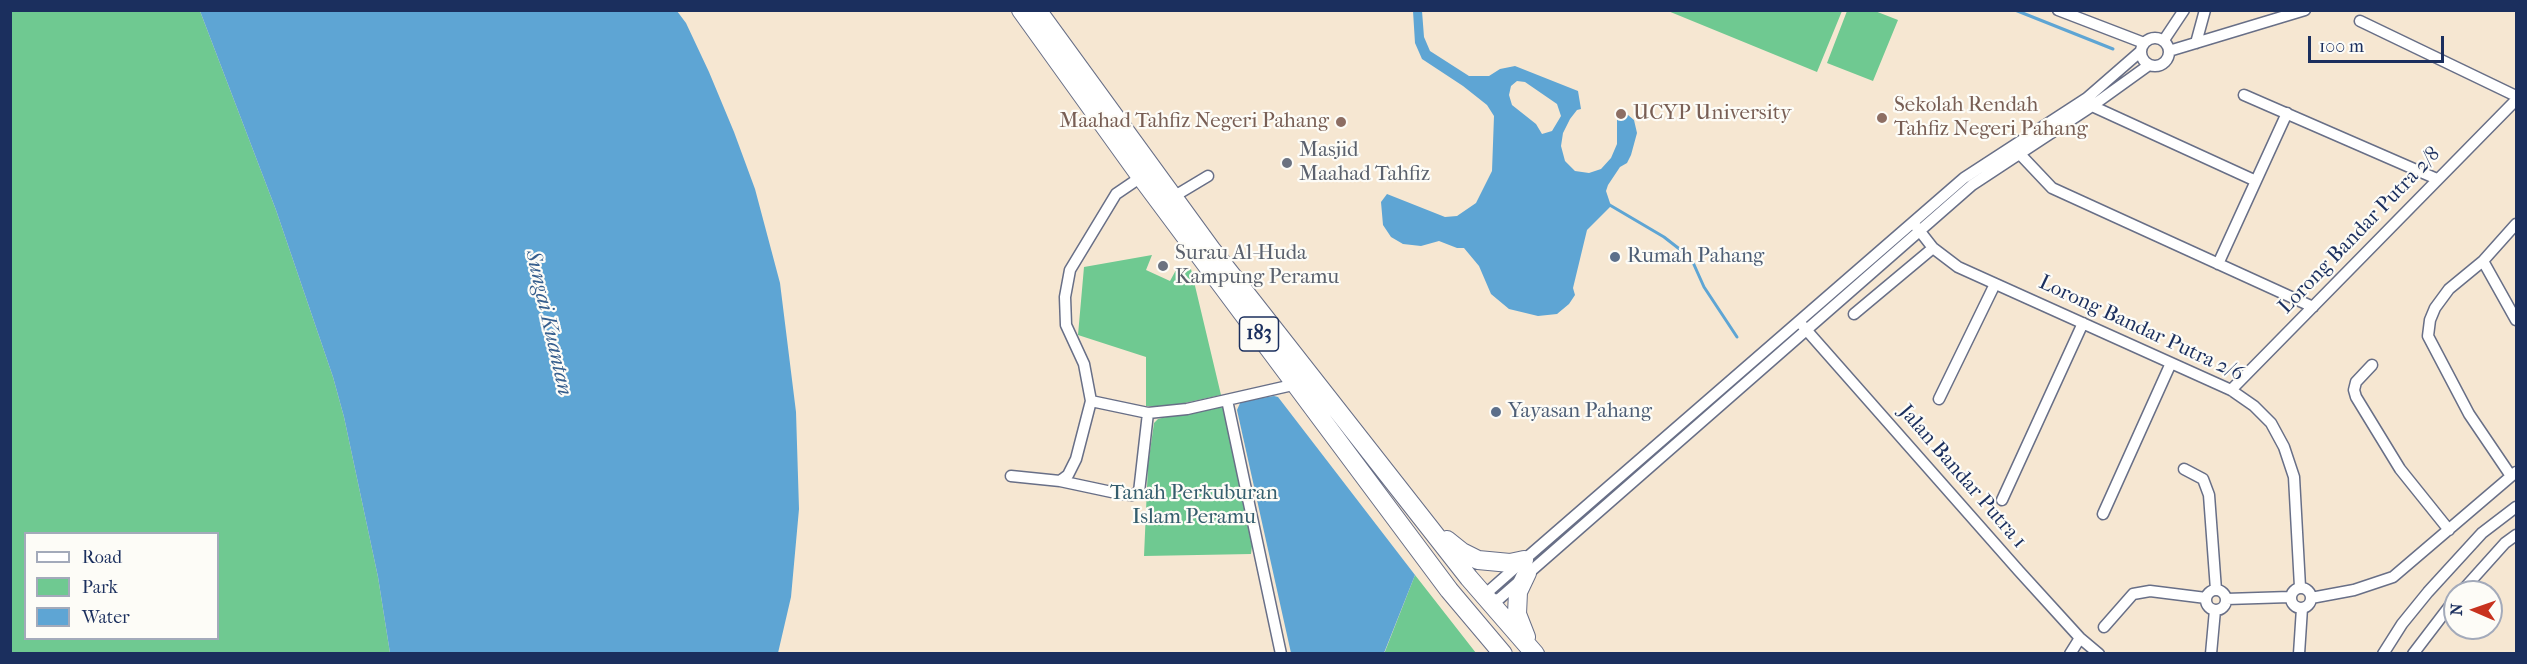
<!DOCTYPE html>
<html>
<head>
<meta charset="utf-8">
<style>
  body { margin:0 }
  #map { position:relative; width:2527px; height:664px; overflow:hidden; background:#f6e7d2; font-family:"IM FELL French Canon",serif }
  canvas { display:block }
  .frame { position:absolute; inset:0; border:12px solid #1b2f5e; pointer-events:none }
  .legend { position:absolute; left:24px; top:532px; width:195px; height:108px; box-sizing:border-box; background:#fdfcf7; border:2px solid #a3aaba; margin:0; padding:8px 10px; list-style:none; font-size:18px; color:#1b2f5e }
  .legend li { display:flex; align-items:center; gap:12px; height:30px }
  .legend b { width:30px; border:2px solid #a3aaba }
  .north { position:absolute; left:2443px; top:580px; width:60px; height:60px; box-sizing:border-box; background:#fdfcf7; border:2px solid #a3aaba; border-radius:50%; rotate:272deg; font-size:16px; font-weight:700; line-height:24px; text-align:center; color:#1b2f5e }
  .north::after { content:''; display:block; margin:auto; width:21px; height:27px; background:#c8321e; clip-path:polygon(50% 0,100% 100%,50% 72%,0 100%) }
  .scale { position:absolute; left:2308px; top:36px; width:136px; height:27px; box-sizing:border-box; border:3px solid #1b2f5e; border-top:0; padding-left:8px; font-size:18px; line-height:21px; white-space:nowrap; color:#1b2f5e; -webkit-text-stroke:4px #fdfcf7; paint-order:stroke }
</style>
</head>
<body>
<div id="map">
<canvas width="2527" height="664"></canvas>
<div class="frame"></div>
<ul class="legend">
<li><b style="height:8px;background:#fff"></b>Road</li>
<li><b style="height:16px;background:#6fc991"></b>Park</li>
<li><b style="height:16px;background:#5ea5d4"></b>Water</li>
</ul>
<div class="north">N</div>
<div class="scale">100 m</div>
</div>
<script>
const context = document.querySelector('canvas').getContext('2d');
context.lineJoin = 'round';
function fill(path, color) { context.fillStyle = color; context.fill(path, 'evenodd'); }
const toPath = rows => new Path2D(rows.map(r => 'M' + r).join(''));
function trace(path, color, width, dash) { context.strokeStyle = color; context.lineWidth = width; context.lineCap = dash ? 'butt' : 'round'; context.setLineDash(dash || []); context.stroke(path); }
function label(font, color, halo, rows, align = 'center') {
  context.font = font + ' "IM FELL French Canon",serif'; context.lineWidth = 4.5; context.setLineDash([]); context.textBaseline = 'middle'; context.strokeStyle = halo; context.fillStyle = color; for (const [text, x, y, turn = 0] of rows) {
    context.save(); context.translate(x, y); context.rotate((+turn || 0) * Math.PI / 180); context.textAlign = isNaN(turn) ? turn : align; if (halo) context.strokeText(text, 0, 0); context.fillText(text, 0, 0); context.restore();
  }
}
const green = toPath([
  [10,11,200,11,276,210,333,377,344,417,378,577,390,653,11,653],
  [26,534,218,534,218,638,26,638],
  [1668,11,1668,10,1842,11,1817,72],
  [1847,11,1875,11,1898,20,1873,81,1827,63],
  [1152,255,1146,270,1170,281,1176,270,1191,269,1221,395,1166,407,1146,406,1146,357,1078,335,1084,267],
  [1223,407,1252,546,1251,554,1144,556,1148,465,1154,423,1158,419,1178,414],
  [1415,575,1476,653,1384,654]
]);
const water = toPath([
  [200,11,677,11,686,23,709,72,734,132,755,189,780,283,796,412,799,509,791,597,778,653,390,653,378,577,344,417,333,377,276,210],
  [1413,11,1422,11,1424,37,1430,51,1469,76,1489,76,1500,69,1515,66,1578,91,1581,109,1577,110,1570,119,1563,133,1561,146,1565,161,1575,171,1589,173,1601,169,1611,158,1617,144,1617,119,1628,115,1634,120,1637,133,1631,155,1627,163,1620,167,1608,185,1606,191,1611,206,1587,230,1573,288,1575,295,1569,304,1557,314,1538,316,1509,309,1491,294,1479,266,1464,248,1457,248,1439,241,1421,246,1403,244,1391,237,1383,225,1381,202,1387,194,1445,217,1457,216,1476,203,1492,171,1494,116,1487,105,1463,86,1422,59,1415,43],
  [1517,81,1525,82,1557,104,1561,116,1552,131,1542,134,1536,124,1512,105,1509,95,1511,86],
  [1274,396,1278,397,1415,575,1384,653,1291,653,1237,410,1241,401]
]);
const stream = toPath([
  [2015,10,2113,49],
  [1608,204,1664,237,1691,258,1704,287,1737,337]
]);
const minor = toPath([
  [2058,10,2144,43],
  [2360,21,2516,96],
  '2141 52a14 14 0 1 1 28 0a14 14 0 1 1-28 0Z',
  [2164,40,2184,10],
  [2196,43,2205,10],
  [2141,51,2087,98,1964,178,1524,560,1490,590,1488,600,1499,599,1972,185,2092,106,2149,65],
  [2169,51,2305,10],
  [2244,95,2437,179],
  [2092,106,2256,181],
  [2016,150,2052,188,2313,307],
  [1173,197,1208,176],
  [1915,225,1933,248,1958,267,2231,390,2254,406,2271,423,2284,447,2294,477,2300,587],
  [2483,261,2516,320],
  [2218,264,2287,113],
  [1854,314,1933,248],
  [1802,325,2019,571,2080,638,2099,654],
  [2372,365,2356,382,2354,390,2356,397,2400,469,2449,530],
  [2231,390,2516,100],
  [1939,399,1995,284],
  [1227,400,1281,654],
  [1091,401,1148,413,1187,409,1297,384],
  [2184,469,2203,479,2209,495,2216,590],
  [1011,476,1060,481,1121,494,1132,495,1139,492,1148,413],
  [2511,476,2469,414,2428,336,2430,320,2435,308,2449,289,2483,261,2516,224],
  [1060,481,1068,475,1076,459,1091,401,1084,364,1066,325,1065,297,1070,270,1116,194,1141,177],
  [2002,500,2083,323],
  [2103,514,2171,363],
  '2291 598a10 10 0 1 1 20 0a10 10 0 1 1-20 0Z',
  '2206 600a10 10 0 1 1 20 0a10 10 0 1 1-20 0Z',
  [2461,592,2505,543,2516,535],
  [2311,598,2354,590,2393,577,2516,472],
  [2226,599,2290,597],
  [2104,627,2133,594,2150,591,2206,598],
  [2070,654,2080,638],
  [2211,654,2215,610],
  [2299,654,2302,608],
  [2383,654,2402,624,2428,592,2482,533,2516,507],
  [2413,654,2455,599]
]);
const trunk = toPath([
  [1021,10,1141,177,1449,590,1503,654],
  [1037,10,1211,249,1469,578,1535,654],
  [1447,540,1462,552,1478,560,1510,563,1524,560],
  [1526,637,1517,614,1518,592,1527,573]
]);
const markers = [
  [1621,114,6,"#8d6e63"],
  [1882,118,6,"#8d6e63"],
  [1341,122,6,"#8d6e63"],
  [1287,163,6,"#6b7280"],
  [1615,257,6,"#5c6f8a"],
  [1163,266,6,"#6b7280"],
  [1496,412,6,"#5c6f8a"]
];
const shields = [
  [1259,334,39]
];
const shieldNames = [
  ["183",1259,334]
];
const educationNames = [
  ["Sekolah Rendah",1894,106],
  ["Tahfiz Negeri Pahang",1894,130],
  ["UCYP University",1633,114],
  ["Maahad Tahfiz Negeri Pahang",1329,122,"right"]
];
const worshipNames = [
  ["Masjid",1299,151],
  ["Maahad Tahfiz",1299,175],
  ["Surau Al-Huda",1175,254],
  ["Kampung Peramu",1175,278]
];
const streetNames = [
  ["Lorong Bandar Putra 2/8",2360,231,-46],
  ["Lorong Bandar Putra 2/6",2141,329,25],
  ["Jalan Bandar Putra 1",1962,477,49]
];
const serviceNames = [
  ["Rumah Pahang",1627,257],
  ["Yayasan Pahang",1508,412]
];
const parkNames = [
  ["Tanah Perkuburan",1194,494],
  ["Islam Peramu",1194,518]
];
const waterNames = [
  ["Sungai Kuantan",548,323,77]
];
fill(green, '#6fc991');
fill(water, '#5ea5d4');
trace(stream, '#5ea5d4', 3);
trace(minor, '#686f87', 13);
trace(trunk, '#686f87', 20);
trace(minor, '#fff', 10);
trace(trunk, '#fff', 18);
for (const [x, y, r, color] of markers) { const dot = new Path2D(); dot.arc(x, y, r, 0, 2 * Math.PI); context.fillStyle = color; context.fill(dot); trace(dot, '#fdfcf7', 2); }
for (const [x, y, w] of shields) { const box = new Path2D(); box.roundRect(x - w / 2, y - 17, w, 34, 4.5); context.fillStyle = '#fdfcf7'; context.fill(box); trace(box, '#1b2f5e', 1.5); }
label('bold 20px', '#1b2f5e', null, shieldNames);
label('21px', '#785e54', '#fdfcf7', educationNames, 'left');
label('21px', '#5b616d', '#fdfcf7', worshipNames, 'left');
label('21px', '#1b2f5e', '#fdfcf7', streetNames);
label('21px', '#4e5e75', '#fdfcf7', serviceNames, 'left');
label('21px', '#345d6d', '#fdfcf7', parkNames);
label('italic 22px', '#365e8d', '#fdfcf7', waterNames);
</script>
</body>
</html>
